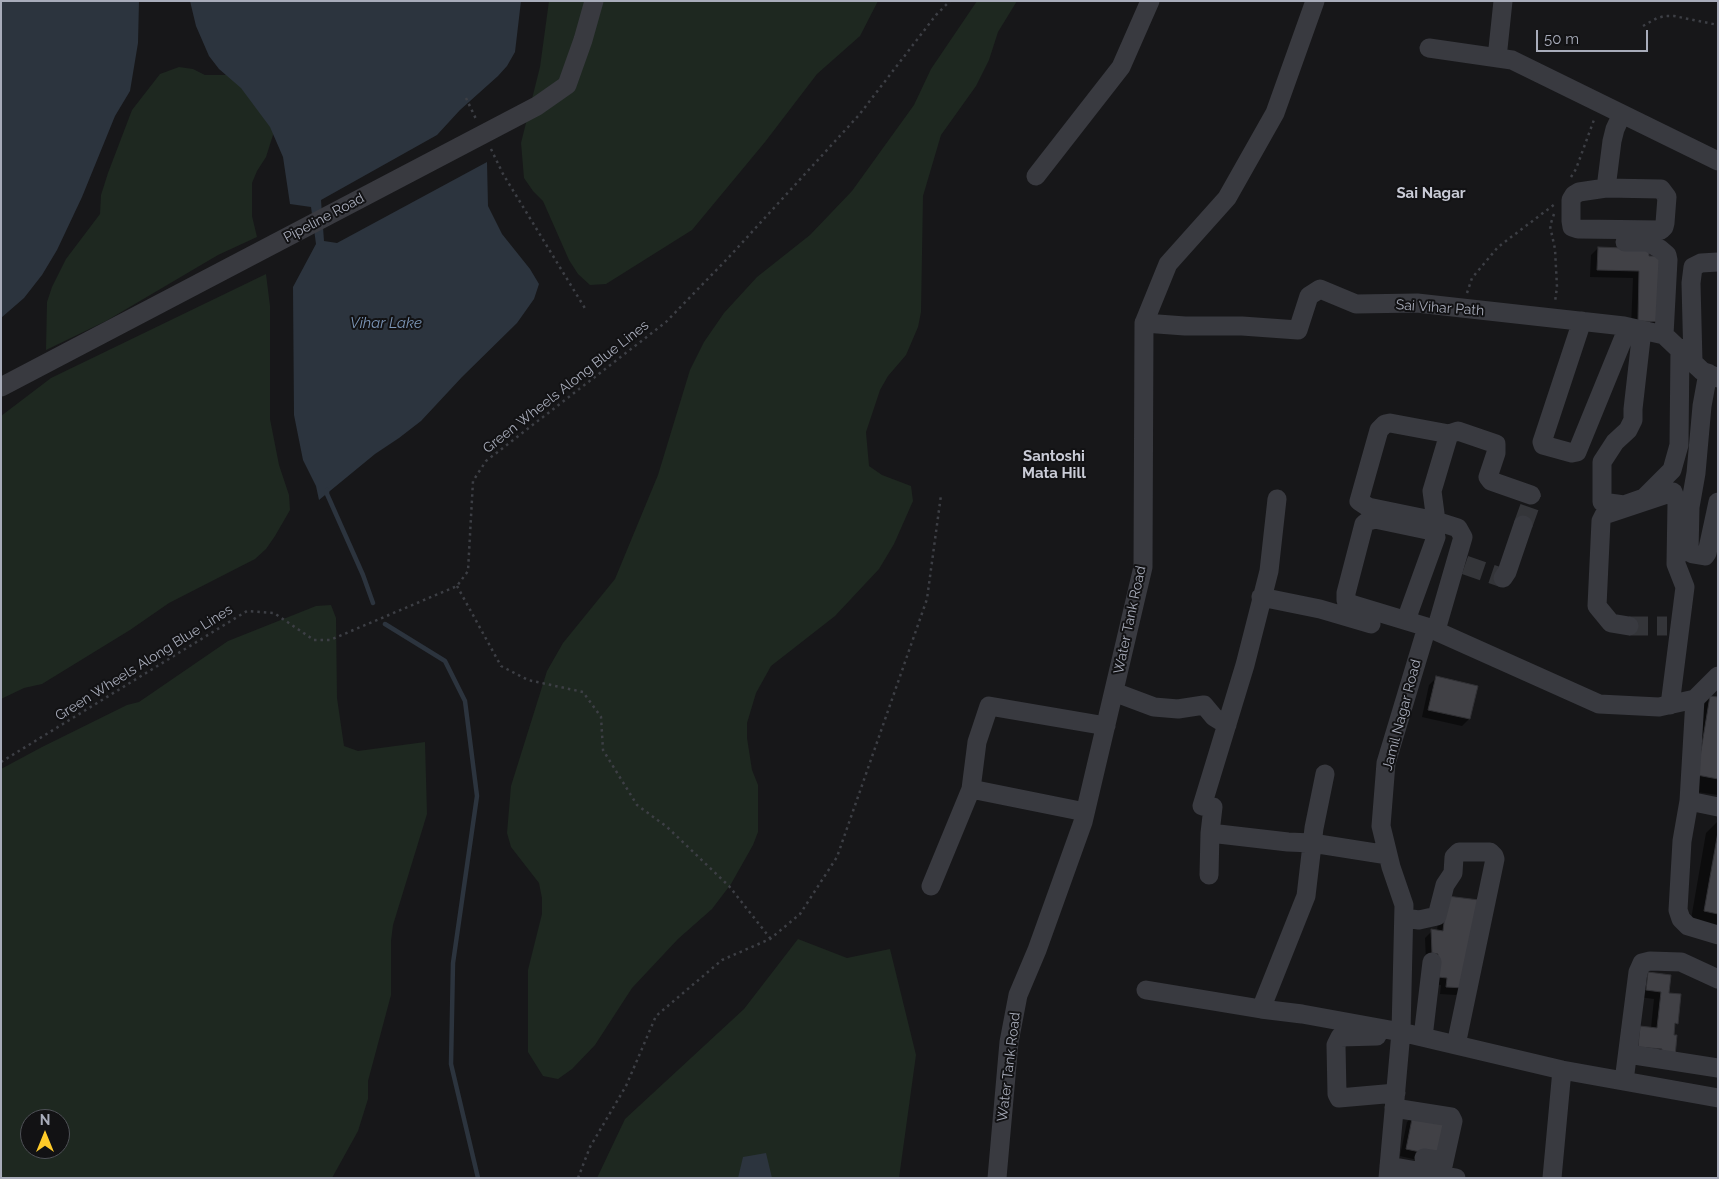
<!DOCTYPE html>
<html>
<head>
<meta charset="utf-8">
<style>
  body { margin:0 }
  #map { position:relative; width:1719px; height:1179px; overflow:hidden; background:#171719; font-family:Raleway,sans-serif }
  canvas { display:block }
  .frame { position:absolute; inset:0; border:2px solid #a8acba; pointer-events:none }
  .north { position:absolute; left:20px; top:1109px; width:50px; height:50px; box-sizing:border-box; background:#121214; border:1px solid #4e5056; border-radius:50%; rotate:0deg; font-size:14px; font-weight:700; line-height:20px; text-align:center; color:#a8acba }
  .north::after { content:''; display:block; margin:auto; width:18px; height:22px; background:#ffcb29; clip-path:polygon(50% 0,100% 100%,50% 72%,0 100%) }
  .scale { position:absolute; left:1536px; top:30px; width:112px; height:22px; box-sizing:border-box; border:2px solid #a8acba; border-top:0; padding-left:6px; font-size:15px; line-height:18px; white-space:nowrap; color:#a8acba; -webkit-text-stroke:4px #121214; paint-order:stroke }
</style>
</head>
<body>
<div id="map">
<canvas width="1719" height="1179"></canvas>
<div class="frame"></div>
<div class="north">N</div>
<div class="scale">50 m</div>
</div>
<script>
const context = document.querySelector('canvas').getContext('2d');
context.lineJoin = 'round';
function fill(path, color) { context.fillStyle = color; context.fill(path, 'evenodd'); }
const toPath = rows => new Path2D(rows.map(r => 'M' + r).join(''));
function trace(path, color, width, dash) { context.strokeStyle = color; context.lineWidth = width; context.lineCap = dash ? 'butt' : 'round'; context.setLineDash(dash || []); context.stroke(path); }
function label(font, color, halo, rows, align = 'center') {
  context.font = font + ' Raleway,sans-serif'; context.lineWidth = 4; context.setLineDash([]); context.textBaseline = 'middle'; context.strokeStyle = halo; context.fillStyle = color; for (const [text, x, y, turn = 0] of rows) {
    context.save(); context.translate(x, y); context.rotate((+turn || 0) * Math.PI / 180); context.textAlign = isNaN(turn) ? turn : align; if (halo) context.strokeText(text, 0, 0); context.fillText(text, 0, 0); context.restore();
  }
}
const green = toPath([
  [549,1,878,1,860,36,817,74,765,142,692,230,606,284,590,285,578,274,569,260,543,201,533,191,524,178,521,143,540,67],
  [977,1,1017,1,998,32,989,60,976,86,941,135,923,196,921,312,918,327,906,355,888,376,880,390,866,432,869,466,882,475,911,486,913,501,894,544,879,569,835,616,771,666,756,693,747,723,747,738,752,770,758,785,758,832,753,845,731,884,712,909,678,939,632,988,595,1045,572,1069,558,1079,543,1076,528,1052,528,970,542,914,542,898,539,883,511,847,507,833,511,786,547,671,563,643,615,579,658,475,690,370,704,342,724,313,757,277,810,235,852,191,914,105,931,69],
  [179,67,193,69,205,75,247,75,280,113,266,157,257,171,252,183,252,216,257,237,218,255,106,321,46,350,47,302,52,287,66,259,100,214,101,195,108,173,132,110,160,74],
  [266,274,270,306,270,419,279,465,289,495,290,510,275,536,266,549,255,559,169,603,130,630,42,684,24,688,1,699,1,416,51,378],
  [331,605,336,618,337,698,344,746,358,751,425,742,427,814,393,925,391,941,391,995,368,1081,368,1099,358,1131,332,1178,1,1178,1,769,42,747,127,705,139,702,228,641,316,606],
  [30,1119,60,1119,60,1149,30,1149],
  [798,939,847,958,890,949,916,1055,899,1178,597,1178,625,1119,744,1009]
]);
const water = toPath([
  [1,1,139,1,138,43,130,91,115,116,82,197,57,250,42,275,24,298,1,318],
  [190,1,521,1,515,52,507,66,498,76,460,110,437,135,321,200,324,241,337,243,487,162,488,206,502,234,530,269,539,284,534,299,517,323,462,377,421,421,399,438,375,454,319,500,316,486,303,460,294,415,293,287,316,244,311,207,290,204,283,157,270,127,241,88,219,69,209,56,196,26],
  [766,1153,772,1178,738,1178,743,1157]
]);
const shadow = toPath([
  [1598,248,1648,257,1660,321,1653,328,1631,328,1633,278,1590,277,1591,255],
  [1436,678,1469,719,1462,726,1422,717,1429,685],
  [1711,697,1718,698,1718,795,1683,790,1696,712],
  [1718,821,1718,930,1690,925,1706,833],
  [1440,905,1463,988,1456,995,1440,994,1441,985,1431,984,1426,960,1425,938,1432,931,1437,931],
  [1648,974,1668,994,1677,1023,1673,1027,1674,1057,1631,1053,1633,1034,1651,1028,1654,999,1639,997,1641,981],
  [1414,1115,1435,1164,1400,1156,1407,1122]
]);
const stream = toPath([
  [327,490,327,494,363,575,373,603],
  [385,624,445,661,465,701,477,796,453,963,451,1064,478,1178]
]);
const building = toPath([
  [1598,247,1649,249,1649,256,1664,256,1662,322,1638,321,1639,271,1597,270,1598,247],
  [1436,676,1478,686,1470,719,1428,710,1436,676],
  [1710,696,1718,697,1718,779,1697,775,1710,696],
  [1718,832,1718,914,1704,911,1718,832],
  [1447,896,1479,900,1464,988,1446,987,1447,978,1438,977,1435,973,1438,954,1432,953,1431,929,1443,931,1447,896],
  [1648,972,1671,975,1669,993,1681,994,1678,1024,1675,1023,1674,1035,1677,1035,1675,1057,1661,1056,1662,1049,1638,1047,1640,1026,1657,1028,1661,992,1646,990,1648,972],
  [1413,1114,1450,1121,1443,1157,1406,1149,1413,1114]
]);
const minorTunnel = toPath([
  [1523,525,1532,500,1531,495],
  [1465,565,1503,578],
  [1629,626,1667,626]
]);
const path = toPath([
  [1643,26,1657,18,1665,16,1674,16,1718,25],
  [466,98,476,119],
  [491,149,503,174,586,310],
  [1571,177,1576,169,1595,117],
  [1554,214,1550,226,1555,249,1557,287,1555,302],
  [1467,293,1472,278,1498,247,1555,204],
  [457,586,501,666,528,680,583,692,601,717,603,750,637,805,667,827,729,886,770,938],
  [1,762,247,611,274,613,314,640,330,640,457,586,468,571,473,481,486,461,666,322,729,257,859,115,936,15,950,1],
  [578,1178,590,1147,626,1086,656,1016,722,960,770,939,800,914,837,857,927,599,941,495]
]);
const minor = toPath([
  [1429,48,1512,60,1718,161],
  [1497,58,1503,1],
  [1036,176,1121,67,1150,1],
  [1606,188,1661,189,1667,197,1665,223,1664,227,1661,230,1578,229,1572,227,1571,221,1571,200,1574,195,1579,192,1606,188],
  [1606,188,1612,141,1615,129,1622,114],
  [1625,242,1648,242,1660,249,1667,255,1668,260,1664,335],
  [1582,321,1542,442,1543,445,1572,453,1577,452,1628,327],
  [1144,323,1185,326,1242,326,1298,330,1309,296,1320,289,1356,304,1417,303,1624,326,1664,335,1702,371,1718,378],
  [1642,330,1633,409,1633,420,1628,430,1615,442,1602,462,1602,502,1624,505,1644,498,1672,470,1679,445,1680,348],
  [1693,362,1691,283,1693,267,1701,263,1718,262],
  [1708,373,1702,406,1696,473,1690,507,1689,552,1693,554,1705,556,1707,553,1718,502],
  [1,387,537,106,567,85,583,40,594,1],
  [1436,521,1432,491,1449,434],
  [1503,578,1507,572,1523,525],
  [1261,597,1320,609,1371,624],
  [1406,620,1436,537,1432,531,1375,519,1368,521,1364,524,1346,593,1346,600,1351,604,1427,627],
  [1629,626,1611,623,1597,606,1601,521,1604,515,1673,492,1677,503,1676,564,1685,587,1670,705],
  [1436,630,1463,537,1458,528,1436,521,1368,507,1359,501,1379,430,1385,424,1390,423,1449,434,1458,431,1496,444,1496,453,1488,477,1491,481,1531,495],
  [1114,692,1154,707,1178,709,1204,705,1214,717,1227,725],
  [1695,699,1689,801,1718,807],
  [971,789,1085,812],
  [1689,801,1682,841,1678,910,1681,919,1688,926,1718,935],
  [1210,833,1288,842,1312,843,1388,855],
  [1209,875,1210,833,1213,807,1202,806,1245,665,1269,571,1277,499],
  [931,886,971,789,977,742,989,706,1106,726],
  [1404,918,1419,920,1437,916,1445,885,1453,873,1454,857,1459,852,1490,852,1494,856,1495,859,1456,1045],
  [1146,990,1261,1009,1302,1014,1401,1032,1562,1070,1718,1098],
  [1261,1009,1306,896,1314,828,1325,774],
  [1377,1036,1340,1037,1336,1045,1337,1094,1339,1098,1396,1093],
  [1423,1037,1432,962],
  [1628,1054,1718,1068],
  [1624,1081,1638,972,1642,963,1650,961,1681,962,1718,979],
  [1394,1108,1451,1117,1453,1121,1441,1175],
  [1424,1158,1443,1161],
  [1389,1166,1456,1178],
  [997,1178,1009,1042,1018,995,1037,950,1083,822,1143,567,1144,323,1168,264,1227,198,1275,113,1315,1],
  [1388,1178,1401,1032,1404,905,1391,867,1381,826,1386,763,1427,627,1599,704,1659,707,1695,699,1718,676],
  [1552,1178,1562,1070]
]);
const streetNames = [
  ["Pipeline Road",324,218,-28],
  ["Sai Vihar Path",1440,308,4],
  ["Green Wheels Along Blue Lines",566,387,-38],
  ["Water Tank Road",1130,620,-78],
  ["Green Wheels Along Blue Lines",144,663,-32],
  ["Jamil Nagar Road",1402,715,-75],
  ["Water Tank Road",1009,1067,-83]
];
const neighbourhoodNames = [
  ["Sai Nagar",1431,193],
  ["Santoshi",1054,456],
  ["Mata Hill",1054,473]
];
const waterNames = [
  ["Vihar Lake",386,323]
];
fill(green, '#1e2820');
fill(water, '#2c343e');
fill(shadow, '#0007');
trace(stream, '#2c343e', 4.5);
fill(building, '#414146');
trace(building, '#313135', 1);
trace(minorTunnel, '#343539', 19, [19, 9]);
trace(path, '#3d3f45', 2.5, [2.5, 4]);
trace(minor, '#393a40', 19);
label('14px', '#a8acba', '#121214', streetNames);
label('bold 15px', '#c9cbd6', '#121214', neighbourhoodNames);
label('italic 15px', '#7c96b7', '#121214', waterNames);
</script>
</body>
</html>
